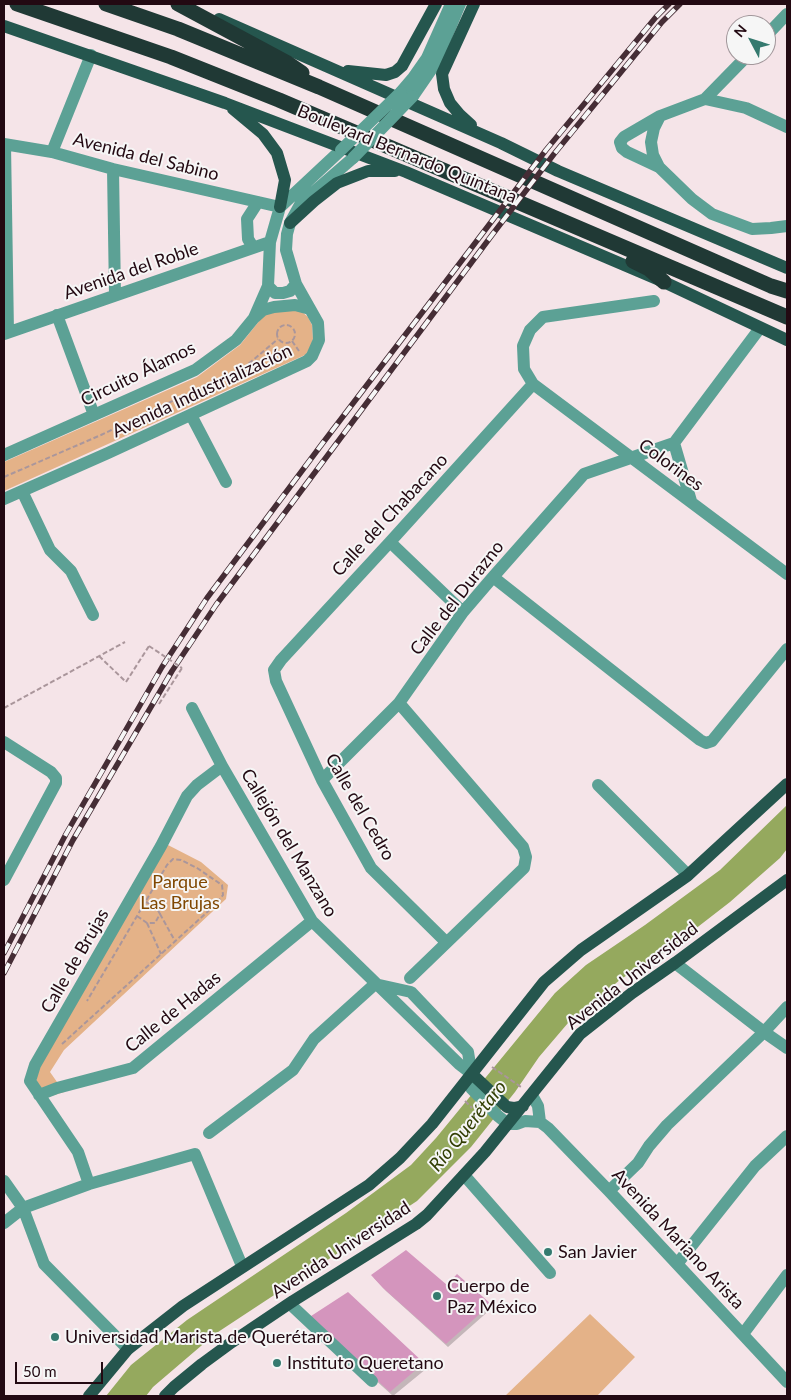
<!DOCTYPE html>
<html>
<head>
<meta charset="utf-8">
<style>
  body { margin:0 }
  #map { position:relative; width:791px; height:1400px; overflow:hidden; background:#f5e4e8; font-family:Lato,sans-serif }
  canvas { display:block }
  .frame { position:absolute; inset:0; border:5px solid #230912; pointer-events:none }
  .north { position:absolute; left:726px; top:15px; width:50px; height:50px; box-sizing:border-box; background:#f6f6f6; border:1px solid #a2979b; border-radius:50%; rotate:310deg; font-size:14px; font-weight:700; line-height:20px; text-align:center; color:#230912 }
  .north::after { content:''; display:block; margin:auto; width:18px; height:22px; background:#357a6f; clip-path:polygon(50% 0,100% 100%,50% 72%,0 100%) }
  .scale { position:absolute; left:15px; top:1362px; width:88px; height:22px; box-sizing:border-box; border:2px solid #230912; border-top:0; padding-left:6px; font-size:15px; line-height:18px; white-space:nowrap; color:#230912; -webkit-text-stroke:4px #f6f6f6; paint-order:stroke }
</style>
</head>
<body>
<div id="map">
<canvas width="791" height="1400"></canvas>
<div class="frame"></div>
<div class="north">N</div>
<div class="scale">50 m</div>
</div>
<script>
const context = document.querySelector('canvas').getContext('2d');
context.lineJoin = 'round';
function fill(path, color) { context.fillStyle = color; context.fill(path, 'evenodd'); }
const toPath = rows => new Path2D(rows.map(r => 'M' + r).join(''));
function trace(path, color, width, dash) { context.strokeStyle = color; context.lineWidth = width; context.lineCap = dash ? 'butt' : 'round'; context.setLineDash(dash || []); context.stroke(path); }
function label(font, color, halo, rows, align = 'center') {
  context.font = font + ' Lato,sans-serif'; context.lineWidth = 4; context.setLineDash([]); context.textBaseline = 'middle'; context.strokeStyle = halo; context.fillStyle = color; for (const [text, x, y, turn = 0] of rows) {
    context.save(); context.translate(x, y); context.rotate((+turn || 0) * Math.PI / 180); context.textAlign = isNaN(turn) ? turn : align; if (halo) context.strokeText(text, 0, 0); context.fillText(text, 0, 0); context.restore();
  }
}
const green = toPath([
  [300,310,308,317,312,325,313,339,310,349,305,355,4,491,4,462,197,377,240,345,260,320,265,312],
  [166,844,201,862,228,885,226,899,64,1050,50,1072,64,1092,45,1098,35,1086,39,1067],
  [590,1314,635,1357,597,1396,505,1396]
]);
const water = toPath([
  [787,805,787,849,780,858,730,902,668,950,621,979,568,1023,539,1057,515,1092,471,1147,417,1201,215,1334,153,1387,146,1396,106,1396,131,1365,187,1320,346,1213,411,1165,436,1138,555,993,586,965,645,925,720,870]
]);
const shadow = toPath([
  [457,1276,490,1305,492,1308,448,1347,386,1291,374,1278,447,1287],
  [348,1294,423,1364,426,1369,393,1396,312,1323]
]);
const building = toPath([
  [406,1250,447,1285,457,1274,491,1304,446,1344,383,1288,371,1275],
  [348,1292,424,1363,390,1392,308,1318]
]);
const path = toPath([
  '277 334a9 9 0 1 1 18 0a9 9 0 1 1-18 0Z',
  [292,341,299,351],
  [4,477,101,435,246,366,278,339],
  [99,656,126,682,149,646],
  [159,704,182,668],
  [4,708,125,642],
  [160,914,175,941],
  [137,916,147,923,155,923,160,914,156,907,146,902],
  [147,923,161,954],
  [62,1044,215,905,223,895,222,885,197,868,181,860,173,859,167,865,87,1001],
  [492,1067,521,1087],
  [465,1101,472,1108]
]);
const minor = toPath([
  [766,36,787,14],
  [401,92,413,78,427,58,451,4],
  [413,96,435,64,460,4],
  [705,99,748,55],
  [787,127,746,108,705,99,660,116,624,137,620,142,622,148,627,152,659,167,692,199,712,214,752,229,771,228,787,226],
  [4,144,52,152,113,169,280,207],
  [5,144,8,332],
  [52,152,91,55],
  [659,167,653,155,651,142,654,128,660,116],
  [113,169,115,295],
  [280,207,341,150],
  [253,247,248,239,247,219,258,202],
  [268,286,275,293,283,293,290,291,296,284],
  [654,301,543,317,530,330,523,346,524,369,533,384,787,574],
  [57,315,94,415],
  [254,318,263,310,274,307,295,305,310,309],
  [4,334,270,242],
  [191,415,226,482],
  [674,443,691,501],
  [4,455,195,370,236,340,254,318,268,286,270,242,280,207],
  [22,491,50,550,71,571,93,615],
  [4,499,108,453,307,361,312,356,319,340,318,323,296,284,286,250,287,234,290,223,301,203,353,158],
  [390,542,463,612],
  [493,577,700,740,706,743,712,741,787,649],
  [399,703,523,847,526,857,524,868,410,978],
  [192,708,222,766,312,921,459,1064,472,1074],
  [4,742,51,772,56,778,56,783,4,880],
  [322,780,399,703,463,612,493,577,584,474,674,443,760,328],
  [598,785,688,875],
  [446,942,371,868,322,780,276,681,274,670,281,660,390,542,533,384],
  [675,963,764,1032,787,1048],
  [375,984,411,992,468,1052,472,1077],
  [471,1088,498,1116,508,1124,517,1124,525,1121,540,1122,548,1128,609,1191,787,1382],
  [39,1095,57,1088,133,1068,312,921],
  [532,1095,538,1106,540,1122],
  [209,1133,293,1070,314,1039,375,984],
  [464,1175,550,1273],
  [4,1181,23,1208,44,1264,128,1349],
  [89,1184,78,1152,30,1081,35,1065,161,846,187,796,197,785,222,766],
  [609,1191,638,1163,649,1146,667,1125,764,1032,787,1007],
  [4,1223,23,1208,89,1184,195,1154,242,1266],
  [677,1264,755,1166,787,1136],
  [290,1304,372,1381],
  [743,1334,787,1275]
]);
const major = toPath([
  [219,19,501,143,558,171,787,268],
  [4,26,225,103,406,172,664,282,787,340],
  [348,71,386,75,395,72,402,66,436,4],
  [233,109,263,134,277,153,285,180,280,207],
  [471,125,460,115,450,103,444,89,442,74,474,4],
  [290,223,314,201,337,183,368,171,395,171],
  [472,1074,507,1107,514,1108,523,1106],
  [89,1396,128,1349,183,1306,369,1185,400,1158,432,1124,544,982,581,950,687,876,787,784],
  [165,1396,174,1387,202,1364,232,1342,293,1301,416,1224,427,1215,485,1152,580,1034,632,993,675,963,787,880]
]);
const highway = toPath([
  [17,4,171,57,279,100,787,317],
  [106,4,178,29,319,87,771,286,787,291],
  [178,4,286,62,302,73],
  [633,261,649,269,664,282]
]);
const rail = toPath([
  [4,953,66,834,162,667,207,598,322,444,546,150,656,17,669,4],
  [4,973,73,840,172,671,216,605,492,235,554,154,662,22,680,4]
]);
const pathBridge = toPath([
  [149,646,182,668]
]);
const minorBridge = toPath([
  [341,150,401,92],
  [353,158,413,96]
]);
const markers = [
  [548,1252,5,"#357a6f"],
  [437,1296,5,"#357a6f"],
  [55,1337,5,"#357a6f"],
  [277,1363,5,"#357a6f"]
];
const streetNames = [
  ["Boulevard Bernardo Quintana",407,154,22],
  ["Avenida del Sabino",146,157,14],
  ["Avenida del Roble",131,271,-19],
  ["Circuito Álamos",138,374,-26],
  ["Avenida Industrialización",202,391,-25],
  ["Colorines",671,465,36],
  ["Calle del Chabacano",390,515,-47],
  ["Calle del Durazno",457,598,-52],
  ["Calle del Cedro",360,807,60],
  ["Callejón del Manzano",289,843,59],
  ["Calle de Brujas",75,961,-60],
  ["Avenida Universidad",632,976,-38],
  ["Calle de Hadas",173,1012,-39],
  ["Avenida Mariano Arista",678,1239,47],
  ["Avenida Universidad",341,1250,-33]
];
const parkNames = [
  ["Parque",180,882],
  ["Las Brujas",180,903]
];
const poiNames = [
  ["San Javier",558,1252],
  ["Cuerpo de",447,1286],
  ["Paz México",447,1307],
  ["Universidad Marista de Querétaro",65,1337],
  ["Instituto Queretano",287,1363]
];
const waterNames = [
  ["Río Querétaro",468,1126,-51]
];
fill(green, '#e4b288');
fill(water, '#95a95e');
fill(shadow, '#0003');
fill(building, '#d495bd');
trace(path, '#aa969b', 2, [5, 2.5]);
trace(minor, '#5ca195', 12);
trace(major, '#25564e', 12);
trace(highway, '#203935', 15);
trace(rail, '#452d35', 5.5);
trace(rail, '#f6f6f6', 4, [11]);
trace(pathBridge, '#aa969b', 2, [5, 2.5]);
trace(minorBridge, '#5ca195', 12);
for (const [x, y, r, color] of markers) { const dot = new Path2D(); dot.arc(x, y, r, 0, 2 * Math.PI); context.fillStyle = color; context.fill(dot); trace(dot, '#f6f6f6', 2); }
label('18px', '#230912', '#f6f6f6', streetNames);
label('18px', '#804701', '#f6f6f6', parkNames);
label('18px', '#230912', '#f6f6f6', poiNames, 'left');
label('italic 19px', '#323e03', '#f6f6f6', waterNames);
</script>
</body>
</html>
